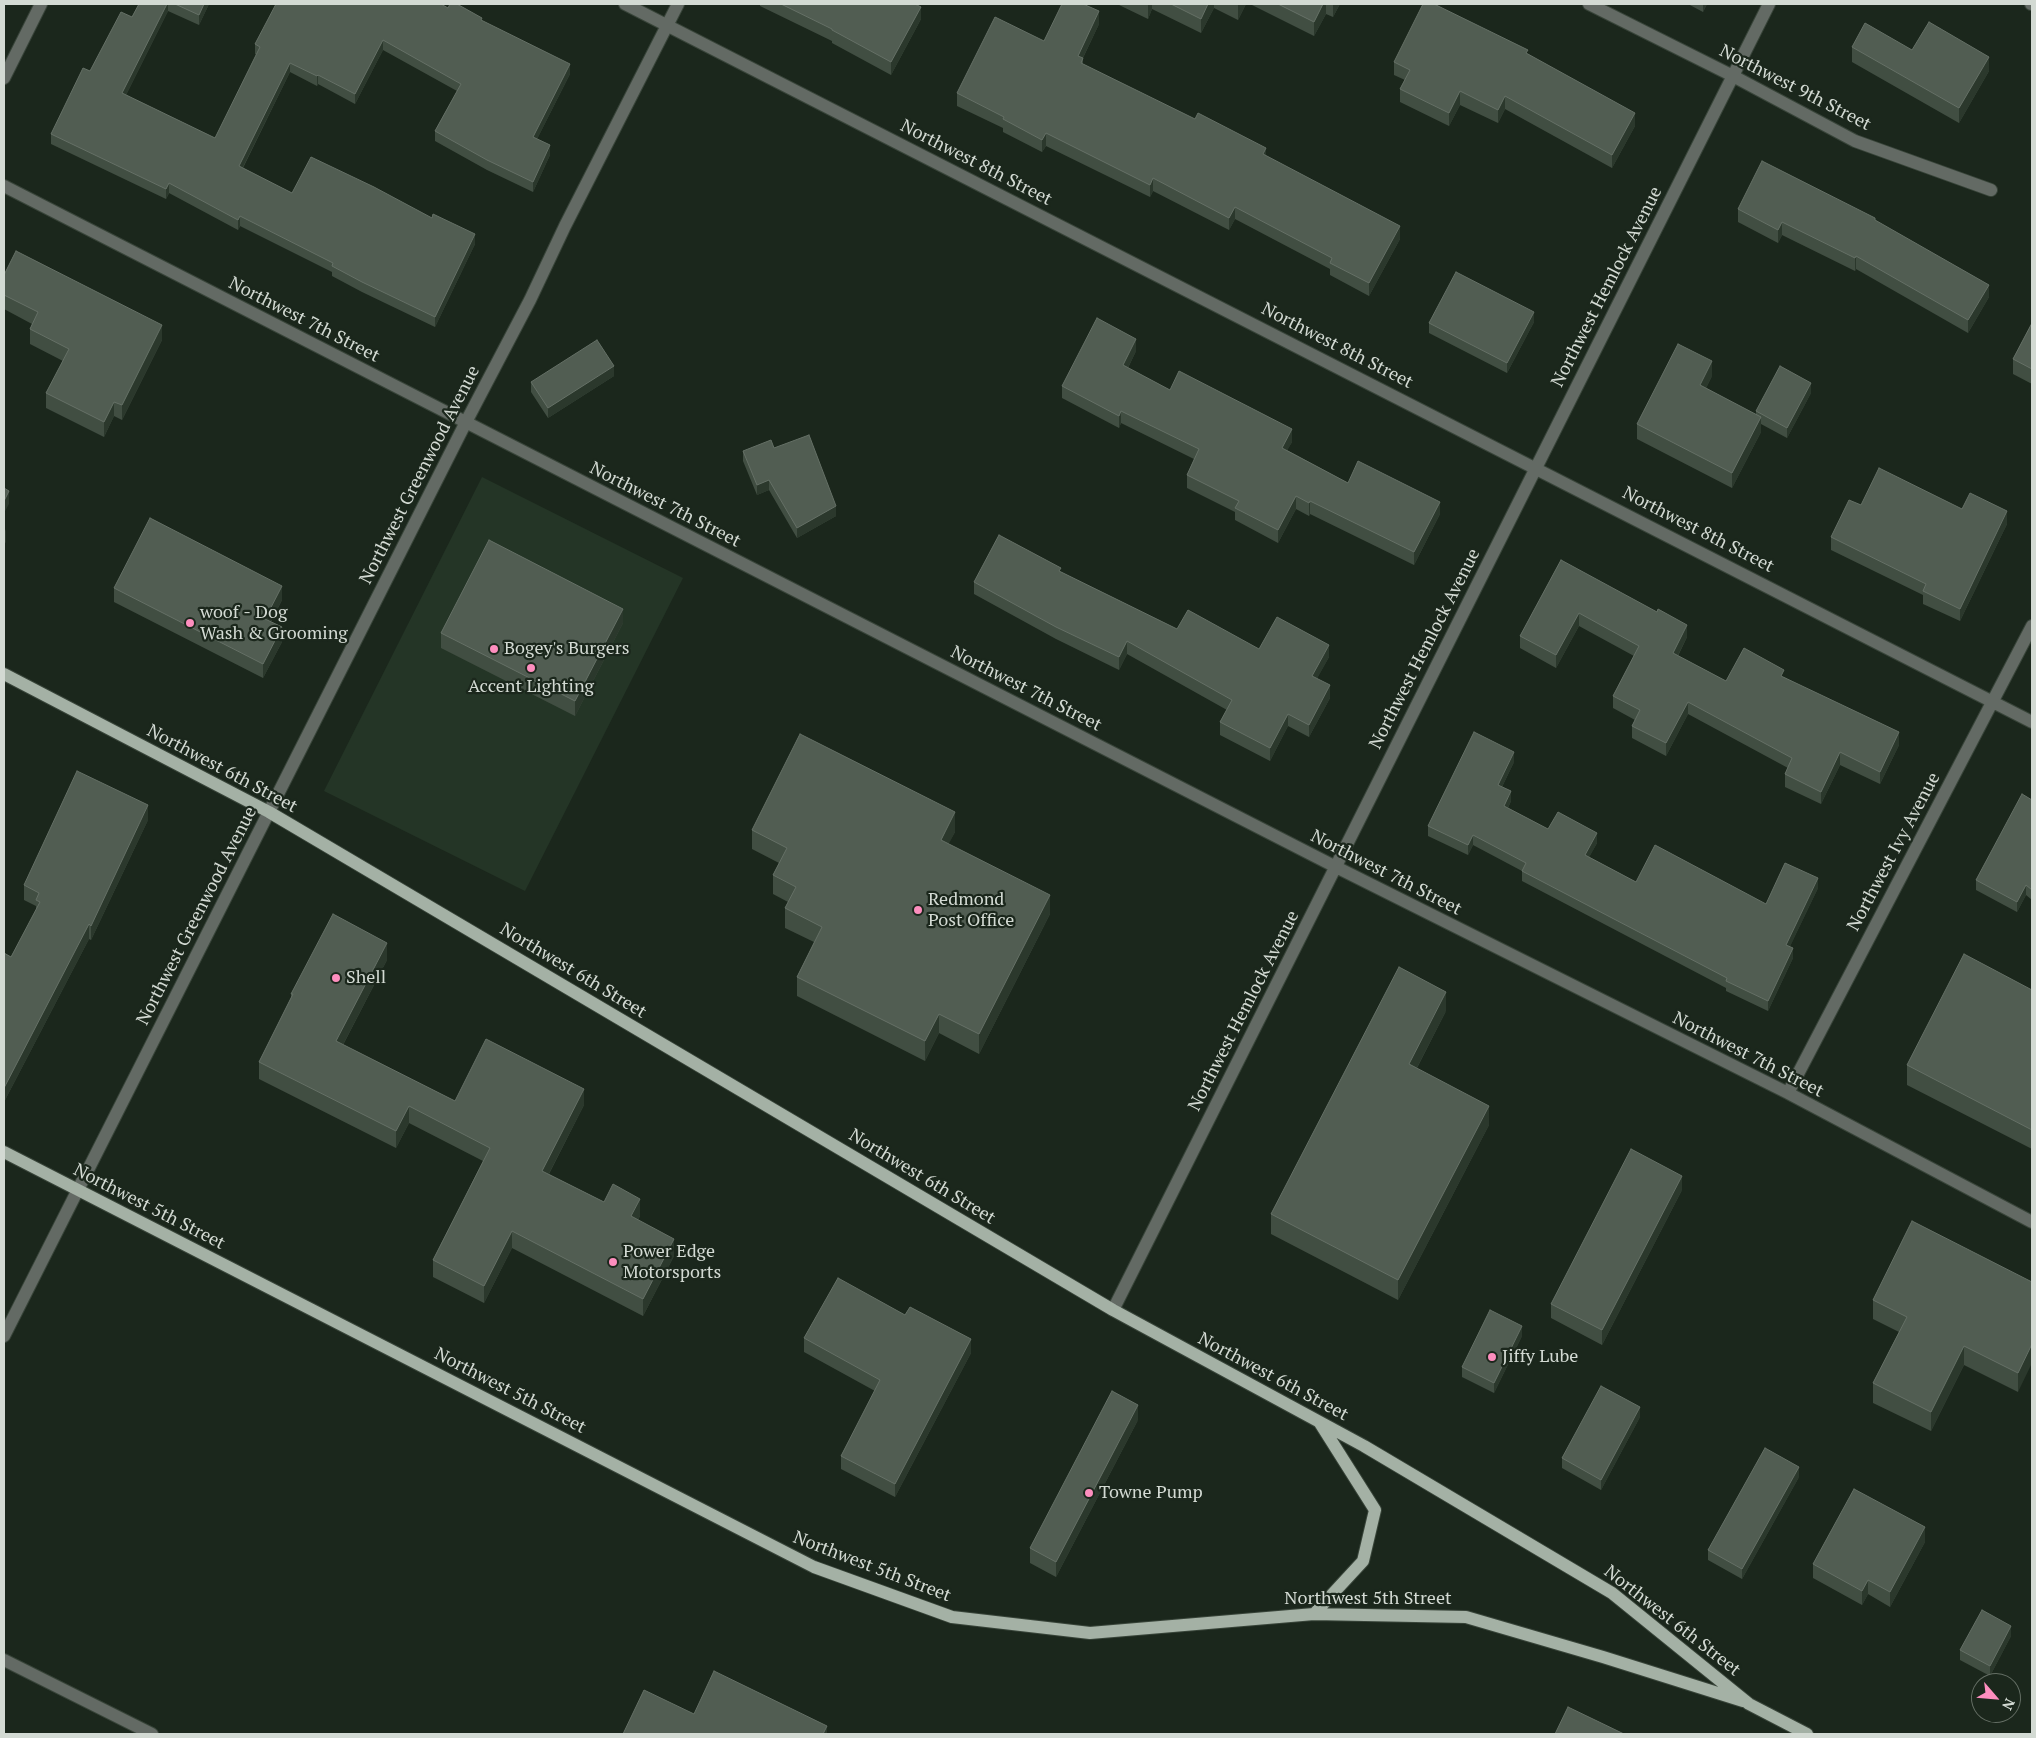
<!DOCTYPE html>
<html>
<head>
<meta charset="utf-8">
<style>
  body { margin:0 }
  #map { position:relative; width:2036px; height:1738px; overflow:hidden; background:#1b271c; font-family:"PT Serif",serif }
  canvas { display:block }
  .frame { position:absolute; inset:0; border:5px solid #d3dad3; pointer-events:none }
  .north { position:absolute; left:1971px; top:1673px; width:50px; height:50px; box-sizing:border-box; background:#1b271c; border:1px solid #656f65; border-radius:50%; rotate:117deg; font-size:14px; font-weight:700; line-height:20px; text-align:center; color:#d3dad3 }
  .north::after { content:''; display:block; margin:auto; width:18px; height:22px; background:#fd8ebe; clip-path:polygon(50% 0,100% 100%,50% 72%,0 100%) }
</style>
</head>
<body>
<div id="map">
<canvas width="2036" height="1738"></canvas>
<div class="frame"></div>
<div class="north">N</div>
</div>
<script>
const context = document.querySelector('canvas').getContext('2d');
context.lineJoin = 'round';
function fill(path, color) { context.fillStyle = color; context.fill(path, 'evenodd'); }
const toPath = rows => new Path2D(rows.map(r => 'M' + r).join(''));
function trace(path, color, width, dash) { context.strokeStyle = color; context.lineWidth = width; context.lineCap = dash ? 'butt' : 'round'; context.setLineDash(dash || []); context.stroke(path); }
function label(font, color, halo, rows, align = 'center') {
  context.font = font + ' "PT Serif",serif'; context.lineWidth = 4.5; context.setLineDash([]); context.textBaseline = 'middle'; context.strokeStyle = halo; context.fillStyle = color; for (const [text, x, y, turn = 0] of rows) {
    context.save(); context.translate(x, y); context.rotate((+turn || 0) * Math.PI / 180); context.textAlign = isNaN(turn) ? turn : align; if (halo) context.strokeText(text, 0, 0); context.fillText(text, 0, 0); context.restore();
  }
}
const built = toPath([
  [482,477,683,578,525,891,324,791]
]);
const minor = toPath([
  [625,4,2032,722],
  [1589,4,1733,76,1855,141,1991,190],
  [2031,4,2032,4],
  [4,78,41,4],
  [4,186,1336,867,1788,1093,2032,1222],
  [1788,1093,2032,626],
  [1113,1310,1769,4],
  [4,1336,466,422,530,300,565,226,678,4],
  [4,1660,152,1734]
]);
const major = toPath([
  [4,674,269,812,1113,1310,1364,1446,1612,1593,1749,1704,1807,1734],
  [4,1152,814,1567,952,1617,1090,1633,1314,1614,1466,1617,1603,1657,1743,1701],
  [1314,1614,1363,1561,1375,1510,1320,1423]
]);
const wall = toPath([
  [139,4,209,4,199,25,168,11,126,95,215,138,257,55,255,54,255,44,448,8,482,21,570,74,537,139,550,155,533,192,487,170,435,141,435,131,457,91,383,50,355,104,318,84,317,86,290,72,243,168,292,193,475,244,435,327,362,292,332,276,332,272,240,226,238,230,169,193,166,199,51,144,51,134,132,17],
  [760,4,915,4,921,19,891,75,832,43,832,41,760,6],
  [1117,4,1246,4,1238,20,1214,8,1201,33,1152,9,1148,19],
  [1250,4,1340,4,1333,17,1326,14,1314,36],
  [1688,4,1707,4,1703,12],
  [1099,24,1083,58,1083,64,1266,156,1400,239,1369,296,1330,275,1330,269,1235,219,1229,230,1153,191,1150,197,1046,146,1042,152,1003,132,1003,128,957,106,957,93,1044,41],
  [1852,47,1989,71,1959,123,1852,62],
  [1528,54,1635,126,1612,168,1505,109,1498,123,1460,105,1449,126,1400,102,1400,89,1405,80,1394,75,1394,62],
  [1738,209,1875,220,1989,297,1968,333,1856,269,1855,271,1782,235,1778,243,1738,222],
  [4,275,162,340,122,420,114,416,104,437,46,408,46,393,63,361,30,344,30,329,32,324,4,309],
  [1534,322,1507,373,1429,333,1429,323],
  [2032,323,2032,384,2013,374,2013,359],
  [1136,351,1128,368,1170,390,1292,442,1287,450,1348,483,1440,514,1414,565,1310,514,1309,516,1296,509,1278,543,1235,520,1235,512,1187,488,1187,475,1194,459,1121,423,1119,428,1062,398,1062,386],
  [614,376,548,418,531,392,531,382],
  [1712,376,1706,388,1756,415,1756,411,1811,393,1787,438,1761,424,1761,432,1732,488,1637,439,1637,424],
  [774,448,836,516,797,538,769,490,757,495,743,461,743,451],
  [1962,509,2007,524,1960,621,1923,604,1923,595,1831,550,1831,537],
  [1561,560,1687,637,1678,656,1726,681,1784,677,1899,745,1880,784,1840,765,1821,804,1785,787,1785,774,1788,768,1688,714,1666,756,1632,738,1632,726,1635,720,1613,708,1613,696,1634,656,1579,626,1556,668,1520,648,1520,636],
  [1061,572,1177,629,1259,649,1329,657,1317,678,1330,698,1309,737,1288,726,1270,761,1220,735,1220,722,1227,710,1127,654,1119,670,1056,639,974,594,974,582],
  [114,588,282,600,271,622,282,642,263,678,114,602],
  [623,623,575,716,441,648,441,633],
  [1514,762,1502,787,1511,801,1508,808,1548,829,1597,843,1589,857,1636,882,1766,904,1818,888,1790,946,1793,958,1768,1011,1726,991,1726,988,1522,881,1522,871,1473,845,1468,855,1428,836,1428,826],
  [2032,800,2032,900,2026,895,2017,912,1976,890,1976,880],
  [148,820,91,940,89,939,4,1102,4,953,11,957,36,910,36,906,24,900,24,885],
  [752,830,955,832,948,844,1050,914,979,1054,939,1033,925,1061,797,996,797,977,814,942,785,928,785,908,788,902,773,894,773,875,779,863,752,849],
  [387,960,343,1045,455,1101,584,1105,549,1174,604,1202,640,1216,638,1220,674,1256,643,1316,512,1248,484,1303,433,1277,433,1260,483,1161,409,1123,396,1148,259,1079,259,1062,291,998,291,994],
  [2032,990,2032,1149,1907,1085,1907,1065],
  [1446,1011,1417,1068,1489,1125,1398,1300,1271,1234,1271,1214],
  [1682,1190,1602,1345,1551,1318,1551,1304],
  [2032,1282,2018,1392,1964,1365,1931,1431,1873,1403,1873,1383,1899,1332,1873,1319,1873,1300],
  [1522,1336,1494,1393,1462,1377,1462,1367],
  [804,1338,971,1353,895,1497,841,1469,841,1456,875,1391,804,1352],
  [1640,1417,1601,1490,1562,1468,1562,1458],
  [1138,1420,1056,1577,1030,1563,1030,1548],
  [1799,1477,1742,1579,1708,1560,1708,1550],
  [1925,1542,1890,1607,1868,1594,1862,1605,1813,1578,1813,1564],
  [2011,1636,1990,1676,1960,1660,1960,1650]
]);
const shadedWall = toPath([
  [167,4,168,4,168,11,122,103,122,93],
  [204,4,209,4,199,25,199,15],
  [1148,4,1152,4,1152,9,1148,19],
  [1208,4,1214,4,1214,8,1201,33,1201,19],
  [1239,4,1246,4,1238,20,1238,5],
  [1323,4,1326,4,1326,14,1314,36,1314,22],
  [1333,4,1340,4,1333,17],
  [1703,4,1707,4,1703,12],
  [921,7,921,19,891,75,891,62],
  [1099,11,1099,24,1078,68,1078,56],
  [383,40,383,50,355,104,355,94],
  [1989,57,1989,71,1959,123,1959,108],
  [290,63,290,72,239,175,239,166],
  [570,64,570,74,533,147,533,137],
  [318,75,318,84,317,86,317,76],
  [1460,91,1460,105,1449,126,1449,113],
  [1505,96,1505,109,1498,123,1498,110],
  [1635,113,1635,126,1612,168,1612,155],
  [1046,133,1046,146,1042,152,1042,140],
  [550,145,550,155,533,192,533,182],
  [1266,148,1266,160,1263,154],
  [1153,178,1153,191,1150,197,1150,185],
  [169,183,169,193,166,199,166,189],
  [1235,207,1235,219,1229,230,1229,218],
  [240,216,240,226,238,230,238,220],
  [1782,222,1782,235,1778,243,1778,230],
  [1400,226,1400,239,1369,296,1369,283],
  [475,234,475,244,435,327,435,317],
  [1856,256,1856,269,1855,271,1855,258],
  [1989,285,1989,297,1968,333,1968,320],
  [1534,312,1534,322,1507,373,1507,363],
  [162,325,162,340,122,420,122,405],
  [1136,339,1136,351,1123,378,1123,365],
  [1712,361,1712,376,1700,400,1700,385],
  [614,366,614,376,548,418,548,408],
  [1811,383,1811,393,1787,438,1787,428],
  [114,402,114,416,104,437,104,422],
  [1121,411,1121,423,1119,428,1119,416],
  [1761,417,1761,432,1732,488,1732,473],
  [1292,429,1292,442,1282,460,1282,448],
  [769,480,769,490,757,495,757,485],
  [9,491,9,504,4,513,4,501],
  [1296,496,1296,509,1278,543,1278,530],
  [1310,501,1310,514,1309,516,1309,503],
  [1440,502,1440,514,1414,565,1414,552],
  [836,506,836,516,797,538,797,528],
  [2007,511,2007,524,1960,621,1960,609],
  [6,529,6,542,4,545,4,533],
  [282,586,282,600,265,633,265,619],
  [623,609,623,623,575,716,575,701],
  [1579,613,1579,626,1556,668,1556,655],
  [1687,625,1687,637,1673,665,1673,653],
  [282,627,282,642,263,678,263,664],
  [1127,641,1127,654,1119,670,1119,657],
  [1329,645,1329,657,1312,688,1312,676],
  [1330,685,1330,698,1309,737,1309,725],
  [1688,702,1688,714,1666,756,1666,743],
  [1288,714,1288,726,1270,761,1270,748],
  [1899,732,1899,745,1880,784,1880,772],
  [1514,752,1514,762,1498,795,1498,785],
  [1840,752,1840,765,1821,804,1821,792],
  [1511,791,1511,801,1504,816,1504,806],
  [148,805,148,820,91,940,91,926],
  [955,812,955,832,941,859,941,840],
  [1597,833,1597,843,1585,865,1585,855],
  [1473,835,1473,845,1468,855,1468,845],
  [1818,878,1818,888,1786,955,1786,945],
  [2026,885,2026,895,2017,912,2017,902],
  [1050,895,1050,914,979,1054,979,1034],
  [89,924,89,939,4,1102,4,1088],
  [387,943,387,960,336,1058,336,1041],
  [1793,948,1793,958,1768,1011,1768,1001],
  [1446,992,1446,1011,1409,1083,1409,1064],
  [939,1014,939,1033,925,1061,925,1041],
  [584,1089,584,1105,542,1187,542,1171],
  [409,1106,409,1123,396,1148,396,1131],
  [1489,1106,1489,1125,1398,1300,1398,1280],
  [1682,1176,1682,1190,1602,1345,1602,1330],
  [640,1199,640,1216,631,1233,631,1216],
  [512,1231,512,1248,484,1303,484,1286],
  [674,1239,674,1256,643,1316,643,1299],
  [1522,1326,1522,1336,1494,1393,1494,1383],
  [971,1339,971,1353,895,1497,895,1484],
  [2032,1344,2032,1363,2018,1392,2018,1373],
  [1964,1346,1964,1365,1931,1431,1931,1412],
  [1138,1405,1138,1420,1056,1577,1056,1562],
  [1640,1407,1640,1417,1601,1490,1601,1480],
  [1799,1467,1799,1477,1742,1579,1742,1569],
  [1925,1527,1925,1542,1890,1607,1890,1592],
  [1868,1580,1868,1594,1862,1605,1862,1591],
  [2011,1626,2011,1636,1990,1676,1990,1666],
  [827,1726,827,1734,823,1734]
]);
const building = toPath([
  [139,4,167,4,122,93,215,138,260,47,255,44,276,4,441,4,448,8,450,4,457,4,482,18,481,20,570,64,533,137,550,145,533,182,487,160,435,131,461,84,383,40,355,94,318,75,317,76,290,63,239,166,292,193,311,157,374,187,432,218,433,214,475,234,435,317,362,282,332,266,333,263,240,216,238,220,169,183,166,189,51,134,83,68,90,71,121,12,132,17,139,4],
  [175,4,204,4,199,15,175,4],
  [781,4,915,4,921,7,891,62,832,30,832,29,781,4],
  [1062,4,1083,4,1099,11,1078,56,1083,58,1081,63,1195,119,1198,113,1266,148,1263,154,1400,226,1369,283,1330,263,1332,258,1235,207,1229,218,1153,178,1150,185,1046,133,1042,140,1003,119,1004,117,957,93,995,17,1044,41,1062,4],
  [1171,4,1208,4,1201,19,1171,4],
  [1278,4,1323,4,1314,22,1278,4],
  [1423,4,1434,4,1528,50,1526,53,1635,113,1612,155,1505,96,1498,110,1460,91,1449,113,1400,89,1410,70,1394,62,1423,4],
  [1929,22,1989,57,1959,108,1852,47,1865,23,1912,50,1929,22],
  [1762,161,1875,218,1875,220,1989,285,1968,320,1856,256,1855,258,1782,222,1778,230,1738,209,1762,161],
  [16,251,162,325,122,405,114,402,104,422,46,393,69,349,30,329,38,312,4,295,4,275,16,251],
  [1456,272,1534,312,1507,363,1429,323,1456,272],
  [1097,318,1136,339,1123,365,1170,390,1179,371,1292,429,1282,448,1348,483,1358,461,1440,502,1414,552,1310,501,1309,503,1296,496,1278,530,1235,508,1239,501,1187,475,1199,449,1121,411,1119,416,1062,386,1097,318],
  [2032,323,2032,369,2013,359,2032,323],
  [597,340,614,366,548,408,531,382,597,340],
  [1678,344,1712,361,1700,385,1761,417,1732,473,1637,424,1678,344],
  [1780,366,1811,383,1787,428,1756,411,1780,366],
  [809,435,836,506,797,528,769,480,757,485,743,451,771,440,774,448,809,435],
  [1879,468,1962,509,1970,493,2007,511,1960,609,1923,591,1926,584,1831,537,1849,500,1861,505,1879,468],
  [4,488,9,491,4,501,4,488],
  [150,518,282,586,265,619,282,627,263,664,114,588,150,518],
  [999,535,1061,568,1059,571,1177,629,1188,610,1259,649,1277,617,1329,645,1312,676,1330,685,1309,725,1288,714,1270,748,1220,722,1232,700,1127,641,1119,657,1056,627,974,582,999,535],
  [489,540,623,609,575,701,441,633,489,540],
  [1561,560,1657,612,1658,609,1687,625,1673,653,1726,681,1744,648,1784,670,1781,676,1899,732,1880,772,1840,752,1821,792,1785,774,1792,758,1688,702,1666,743,1632,726,1640,710,1613,696,1639,646,1579,613,1556,655,1520,636,1561,560],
  [1474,732,1514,752,1498,785,1511,791,1504,806,1548,829,1558,812,1597,833,1585,855,1636,882,1655,845,1766,904,1785,863,1818,878,1786,945,1793,948,1768,1001,1726,981,1727,978,1522,871,1526,863,1473,835,1468,845,1428,826,1474,732],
  [800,734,955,812,941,840,1050,895,979,1034,939,1014,925,1041,797,977,822,927,785,908,796,887,773,875,787,848,752,830,800,734],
  [77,771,148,805,91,926,89,924,4,1088,4,953,11,957,40,902,36,900,39,893,24,885,77,771],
  [2022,794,2032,800,2032,890,2026,885,2017,902,1976,880,2022,794],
  [333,914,387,943,336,1041,455,1101,486,1039,584,1089,542,1171,604,1202,613,1184,640,1199,631,1216,674,1239,643,1299,512,1231,484,1286,433,1260,490,1148,409,1106,396,1131,259,1062,293,994,291,994,333,914],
  [1964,954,2032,990,2032,1130,1907,1065,1964,954],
  [1399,967,1446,992,1409,1064,1489,1106,1398,1280,1271,1214,1399,967],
  [1631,1149,1682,1176,1602,1330,1551,1304,1631,1149],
  [1912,1221,2032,1282,2032,1344,2018,1373,1964,1346,1931,1412,1873,1383,1907,1317,1873,1300,1912,1221],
  [838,1278,905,1315,910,1307,971,1339,895,1484,841,1456,880,1380,804,1338,838,1278],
  [1490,1310,1522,1326,1494,1383,1462,1367,1490,1310],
  [1601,1386,1640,1407,1601,1480,1562,1458,1601,1386],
  [1112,1391,1138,1405,1056,1562,1030,1548,1112,1391],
  [1765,1448,1799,1467,1742,1569,1708,1550,1765,1448],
  [1854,1489,1925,1527,1890,1592,1868,1580,1862,1591,1813,1564,1854,1489],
  [1982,1610,2011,1626,1990,1666,1960,1650,1982,1610],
  [714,1671,827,1726,823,1734,623,1734,644,1690,694,1714,714,1671],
  [1568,1707,1624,1734,1555,1734,1568,1707]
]);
const markers = [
  [190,623,5,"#fd8ebe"],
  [494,649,5,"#fd8ebe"],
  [531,668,5,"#fd8ebe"],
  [918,910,5,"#fd8ebe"],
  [336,978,5,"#fd8ebe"],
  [613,1262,5,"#fd8ebe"],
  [1492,1357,5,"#fd8ebe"],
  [1089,1493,5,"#fd8ebe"]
];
const streetNames = [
  ["Northwest 9th Street",1795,88,27],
  ["Northwest 8th Street",976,163,27],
  ["Northwest Hemlock Avenue",1607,287,-63],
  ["Northwest 7th Street",304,320,27],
  ["Northwest 8th Street",1337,346,27],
  ["Northwest Greenwood Avenue",420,475,-63],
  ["Northwest 7th Street",665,505,27],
  ["Northwest 8th Street",1698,530,27],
  ["Northwest Hemlock Avenue",1425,649,-63],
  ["Northwest 7th Street",1026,689,27],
  ["Northwest 6th Street",222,769,28],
  ["Northwest Ivy Avenue",1894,852,-62],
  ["Northwest 7th Street",1386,873,27],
  ["Northwest Greenwood Avenue",197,916,-63],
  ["Northwest 6th Street",573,971,31],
  ["Northwest Hemlock Avenue",1244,1011,-63],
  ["Northwest 7th Street",1748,1055,27],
  ["Northwest 6th Street",922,1177,31],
  ["Northwest 5th Street",149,1207,27],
  ["Northwest 6th Street",1273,1377,28],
  ["Northwest 5th Street",510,1391,27],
  ["Northwest 5th Street",872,1567,21],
  ["Northwest 5th Street",1368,1599],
  ["Northwest 6th Street",1672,1621,38]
];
const poiNames = [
  ["woof - Dog",200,613],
  ["Wash & Grooming",200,634],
  ["Bogey's Burgers",504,649],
  ["Accent Lighting",531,687,"center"],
  ["Redmond",928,900],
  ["Post Office",928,921],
  ["Shell",346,978],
  ["Power Edge",623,1252],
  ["Motorsports",623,1273],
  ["Jiffy Lube",1502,1357],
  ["Towne Pump",1099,1493]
];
fill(built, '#243526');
trace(minor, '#384439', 14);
trace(major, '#384439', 14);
trace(minor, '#636a64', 12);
trace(major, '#a4b1a5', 12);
fill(wall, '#414e42');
fill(shadedWall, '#2b382c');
fill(building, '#515d52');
trace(building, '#657066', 1);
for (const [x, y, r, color] of markers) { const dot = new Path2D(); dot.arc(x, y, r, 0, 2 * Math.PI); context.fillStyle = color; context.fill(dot); trace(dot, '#1b271c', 2); }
label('18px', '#d3dad3', '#1b271c', streetNames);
label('18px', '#d3dad3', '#1b271c', poiNames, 'left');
</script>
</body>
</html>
